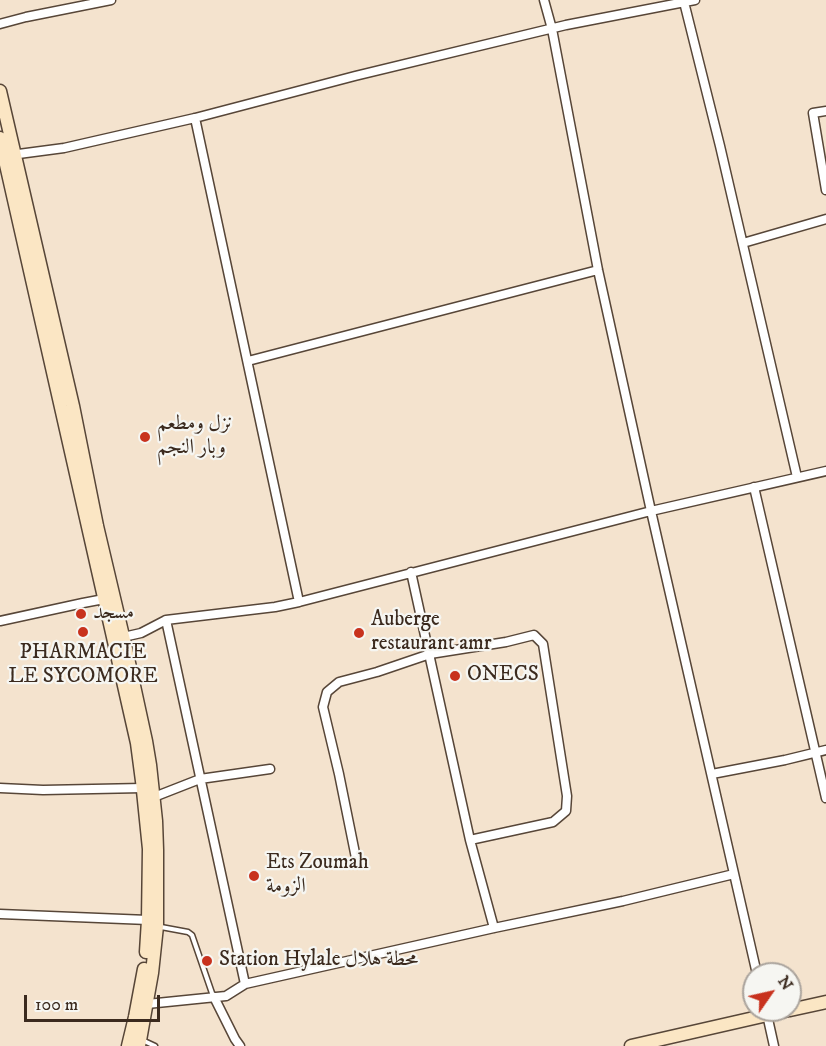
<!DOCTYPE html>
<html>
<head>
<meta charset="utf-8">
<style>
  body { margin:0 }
  #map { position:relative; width:826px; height:1046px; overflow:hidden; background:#f4e3ce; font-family:"IM FELL DW Pica",serif }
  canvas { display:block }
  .north { position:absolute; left:742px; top:962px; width:60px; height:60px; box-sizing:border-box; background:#f6f6f2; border:2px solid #aba49d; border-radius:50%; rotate:56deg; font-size:16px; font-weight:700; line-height:24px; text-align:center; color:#3b2a1e }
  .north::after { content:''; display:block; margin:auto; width:21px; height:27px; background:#c8321e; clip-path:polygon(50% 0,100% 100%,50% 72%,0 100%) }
  .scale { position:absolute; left:24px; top:995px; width:136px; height:27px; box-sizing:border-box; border:3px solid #3b2a1e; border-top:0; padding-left:8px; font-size:18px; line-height:21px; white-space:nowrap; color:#3b2a1e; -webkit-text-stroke:4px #f6f6f2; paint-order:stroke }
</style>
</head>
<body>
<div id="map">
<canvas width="826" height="1046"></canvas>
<div class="north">N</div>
<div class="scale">100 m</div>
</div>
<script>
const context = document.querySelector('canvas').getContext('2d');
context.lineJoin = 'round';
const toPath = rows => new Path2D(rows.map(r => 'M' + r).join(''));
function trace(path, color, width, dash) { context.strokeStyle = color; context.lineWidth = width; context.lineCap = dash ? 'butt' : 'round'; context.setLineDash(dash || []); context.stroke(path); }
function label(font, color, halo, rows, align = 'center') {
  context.font = font + ' "IM FELL DW Pica",Amiri,serif'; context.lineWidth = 4.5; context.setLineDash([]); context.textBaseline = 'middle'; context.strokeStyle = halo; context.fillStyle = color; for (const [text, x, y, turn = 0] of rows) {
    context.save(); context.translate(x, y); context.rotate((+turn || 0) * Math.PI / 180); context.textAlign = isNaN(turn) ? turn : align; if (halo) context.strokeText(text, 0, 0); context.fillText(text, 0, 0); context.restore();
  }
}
const lane = toPath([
  [161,927,188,932,192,935,213,996],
  [142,1040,155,1046]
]);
const street = toPath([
  [544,0,552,29,598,270,651,511,757,974],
  [684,2,720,146,797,477],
  [0,24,26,17,111,0],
  [826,111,813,113,826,190],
  [195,118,299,602],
  [11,155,64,148,195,118,355,76,566,25,695,0],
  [743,243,826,219],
  [248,361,598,270],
  [754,487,826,798],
  [411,572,470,840,494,928],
  [166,620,245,984],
  [0,621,83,603,104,599],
  [119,638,141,633,166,620,275,607,299,602,651,511,826,471],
  [712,774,785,760,826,750],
  [0,788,43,790,143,788],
  [154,797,200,779,270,769],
  [357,863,339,774,323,707,327,692,339,682,377,672,430,654,506,642,534,635,543,644,567,796,566,811,553,822,470,840],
  [0,914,148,920],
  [214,997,235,1039,240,1046],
  [142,1003,147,1004,226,996,245,984,494,928,623,901,734,874],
  [766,1010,774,1046]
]);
const secondary = toPath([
  [0,91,73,406,97,526,126,649,146,741,150,765,156,821,157,850,157,926,152,973,139,1046],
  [0,138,137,743,142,781,149,849,148,920,146,952],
  [790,1010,826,1002],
  [128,1046,135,1017,144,969],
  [631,1046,789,1010]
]);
const markers = [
  [145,437,6,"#c8321e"],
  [81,614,6,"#c8321e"],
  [83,632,6,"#c8321e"],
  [359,633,6,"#c8321e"],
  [455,676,6,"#c8321e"],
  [254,876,6,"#c8321e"],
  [207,961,6,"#c8321e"]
];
const poiNames = [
  ["نزل ومطعم",157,425],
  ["وبار النجم",157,449],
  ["مسجد",93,614],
  ["Auberge",371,621],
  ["restaurant amr",371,645],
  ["PHARMACIE",83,654,"center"],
  ["LE SYCOMORE",83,678,"center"],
  ["ONECS",467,676],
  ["Ets Zoumah",266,864],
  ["الزومة",266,888],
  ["Station Hylale محطة هلال",219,961]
];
trace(lane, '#574638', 7);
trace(street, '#574638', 11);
trace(secondary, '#574638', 15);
trace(lane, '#fff', 4);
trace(street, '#fff', 8);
trace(secondary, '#fbe6c4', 12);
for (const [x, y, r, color] of markers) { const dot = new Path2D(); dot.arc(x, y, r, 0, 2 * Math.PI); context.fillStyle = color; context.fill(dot); trace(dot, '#f6f6f2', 2); }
label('21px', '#3b2a1e', '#f6f6f2', poiNames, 'left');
</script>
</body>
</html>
